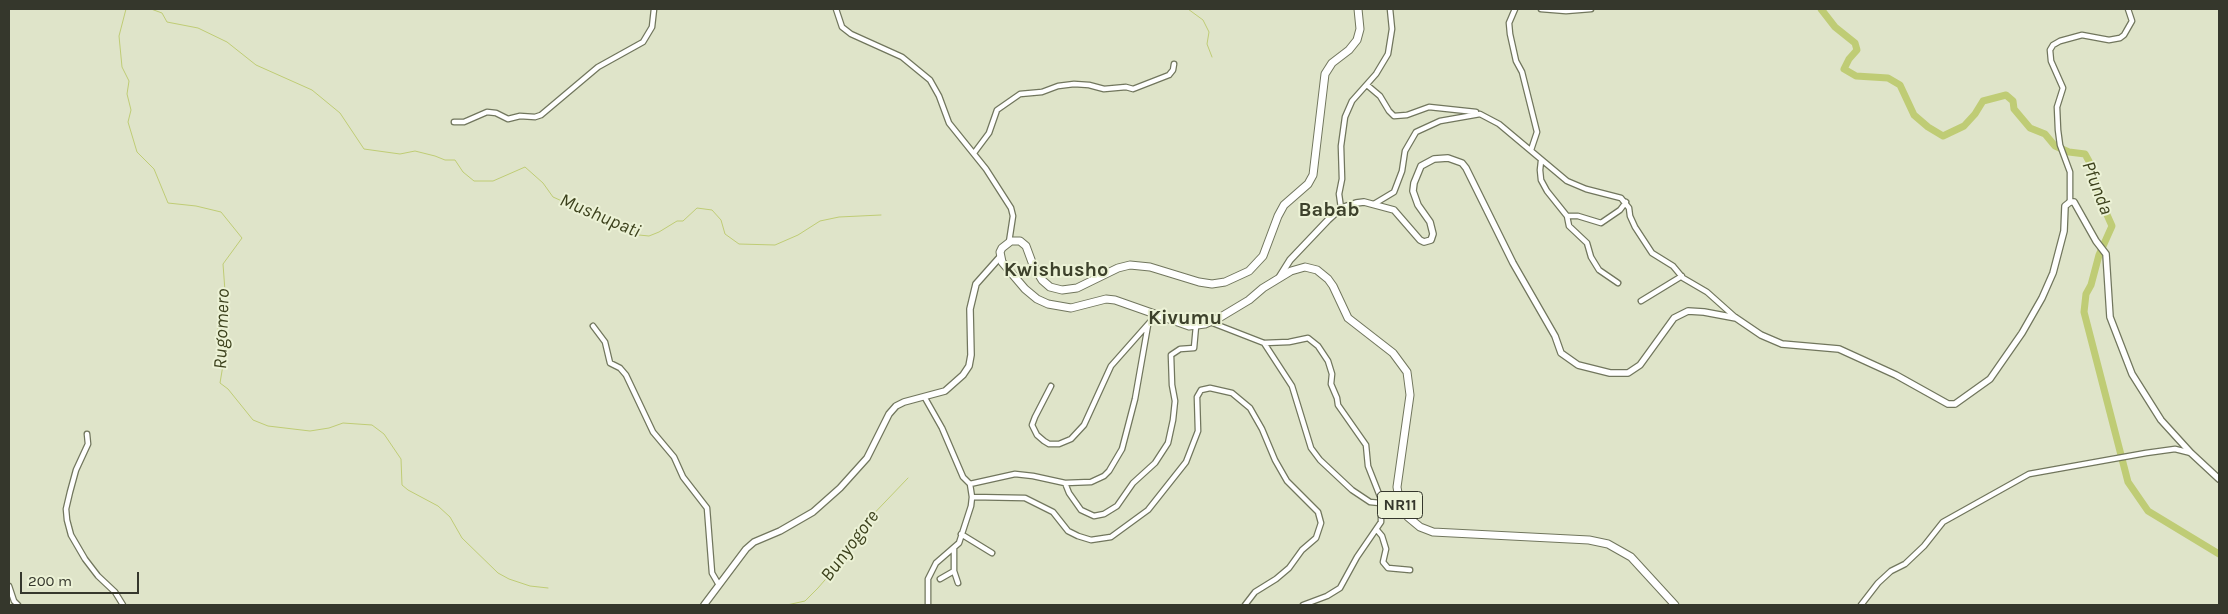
<!DOCTYPE html>
<html>
<head>
<meta charset="utf-8">
<style>
  body { margin:0 }
  #map { position:relative; width:2228px; height:614px; overflow:hidden; background:#dfe4c9; font-family:Karla,sans-serif }
  canvas { display:block }
  .frame { position:absolute; inset:0; border:10px solid #35372c; pointer-events:none }
  .scale { position:absolute; left:20px; top:572px; width:119px; height:22px; box-sizing:border-box; border:2px solid #35372c; border-top:0; padding-left:6px; font-size:15px; line-height:18px; white-space:nowrap; color:#35372c; -webkit-text-stroke:4px #ecf2d6; paint-order:stroke }
</style>
</head>
<body>
<div id="map">
<canvas width="2228" height="614"></canvas>
<div class="frame"></div>
<div class="scale">200 m</div>
</div>
<script>
const context = document.querySelector('canvas').getContext('2d');
context.lineJoin = 'round';
const toPath = rows => new Path2D(rows.map(r => 'M' + r).join(''));
function trace(path, color, width, dash) { context.strokeStyle = color; context.lineWidth = width; context.lineCap = dash ? 'butt' : 'round'; context.setLineDash(dash || []); context.stroke(path); }
function label(font, color, halo, rows, align = 'center') {
  context.font = font + ' Karla,sans-serif'; context.lineWidth = 4; context.setLineDash([]); context.textBaseline = 'middle'; context.strokeStyle = halo; context.fillStyle = color; for (const [text, x, y, turn = 0] of rows) {
    context.save(); context.translate(x, y); context.rotate((+turn || 0) * Math.PI / 180); context.textAlign = isNaN(turn) ? turn : align; if (halo) context.strokeText(text, 0, 0); context.fillText(text, 0, 0); context.restore();
  }
}
const stream = toPath([
  [126,9,119,36,122,67,129,81,127,94,131,110,128,122,137,152,154,169,168,203,196,206,221,212,242,238,223,264,225,291,218,328,218,343,224,359,220,383,228,389,253,420,268,426,310,431,329,428,343,423,372,425,384,434,401,459,402,485,408,490,438,506,450,517,462,538,498,573,509,579,530,586,548,588],
  [151,9,162,13,167,22,198,28,227,42,256,65,312,90,340,113,364,149,400,154,415,151,435,156,445,160,455,160,463,172,474,181,493,181,525,167,543,183,553,197,589,213,602,214,610,219,626,224,639,235,649,236,659,232,677,221,683,221,697,208,712,210,721,220,725,234,739,244,775,245,798,235,820,221,839,217,881,215],
  [1188,9,1203,20,1209,32,1207,44,1212,57],
  [787,605,805,601,818,588,856,544,863,525,908,478]
]);
const river = toPath([
  [1821,9,1835,27,1855,43,1857,50,1849,59,1844,69,1856,76,1888,78,1900,85,1914,115,1928,127,1943,136,1964,126,1975,114,1983,101,2006,95,2013,101,2014,109,2030,128,2045,134,2055,146,2069,152,2085,154,2090,163,2100,199,2112,226,2099,255,2091,285,2086,294,2084,312,2128,482,2148,511,2219,554]
]);
const minor = toPath([
  [836,9,842,27,851,34,902,57,930,80,939,96,949,123,986,169,1011,208,1013,216,1009,242],
  [1515,9,1509,23,1510,34,1516,61,1522,72,1537,132,1531,150],
  [1541,9,1566,11,1591,9],
  [1367,85,1380,96,1389,111,1394,116,1407,115,1429,107,1476,112],
  [454,122,464,122,487,112,496,113,508,119,520,116,535,117,541,115,598,67,643,42,652,27,654,9],
  [974,153,989,133,997,110,1020,94,1042,92,1058,86,1074,84,1089,85,1104,89,1126,87,1133,89,1169,75,1173,70,1174,64],
  [1541,161,1540,170,1541,180,1547,191,1567,216,1578,216,1601,223,1620,210,1626,202],
  [2070,202,2070,172,2060,145,2058,130,2057,107,2063,88,2051,61,2050,50,2053,45,2060,41,2082,35,2109,40,2120,38,2124,35,2132,21,2128,9],
  [1374,204,1394,192,1402,171,1405,151,1416,132,1440,121,1480,114,1499,124,1567,181,1586,189,1621,198,1629,208,1630,216,1635,227,1652,253,1673,266,1683,278,1707,292,1735,317],
  [1341,208,1339,194,1342,179,1341,146,1345,117,1352,101,1376,74,1388,54,1392,29,1390,9],
  [1567,216,1569,226,1587,243,1591,257,1599,270,1618,283],
  [1641,301,1682,276],
  [1210,322,1264,343,1289,342,1308,338,1318,346,1328,361,1332,374,1331,384,1337,398,1338,405,1366,445,1368,466,1381,499,1381,522,1357,557,1340,588,1327,596,1303,605],
  [593,326,605,342,610,363,620,368,626,375,653,432,674,457,683,477,707,508,712,573,719,585],
  [1264,343,1292,386,1311,448,1320,460,1352,490,1370,502,1400,505],
  [1051,386,1035,417,1032,425,1037,435,1044,441,1049,444,1059,444,1071,439,1084,425,1111,366,1157,314],
  [925,398,942,428,963,477,970,484,1015,474,1033,476,1065,483,1091,482,1104,476,1109,471,1122,449,1135,399,1148,325],
  [87,434,88,444,76,470,70,492,66,509,67,520,71,535,85,559,98,576,115,592,123,605],
  [1065,483,1069,493,1081,510,1094,516,1104,514,1117,506,1133,483,1155,463,1168,443,1173,420,1175,401,1172,385,1171,355,1180,349,1194,348,1196,326],
  [972,497,1025,498,1053,512,1068,531,1078,536,1091,540,1111,537,1148,510,1186,462,1198,431,1197,397,1201,390,1210,388,1232,393,1250,408,1262,429,1275,460,1287,481,1318,512,1321,523,1316,538,1302,550,1289,568,1276,579,1255,592,1245,605],
  [1377,530,1382,536,1386,549,1383,562,1388,568,1410,570],
  [961,534,992,553],
  [954,548,954,571,958,583],
  [940,579,954,571],
  [9,586,14,601,18,605],
  [928,605,928,579,936,563,959,543,971,506,972,497,970,484],
  [1861,605,1878,583,1891,571,1905,564,1924,546,1943,522,2029,474,2146,453,2175,449,2191,453]
]);
const major = toPath([
  [1280,276,1290,260,1328,220,1341,208,1356,203,1364,202,1394,210,1420,240,1424,242,1431,240,1433,234,1430,222,1418,205,1413,191,1414,183,1421,166,1434,159,1448,158,1462,163,1466,168,1513,263,1555,336,1561,353,1578,365,1610,373,1628,373,1640,365,1674,318,1688,311,1704,312,1736,318,1761,335,1782,344,1839,349,1896,375,1948,404,1955,404,1990,379,2022,333,2042,298,2053,273,2064,231,2065,206,2070,202,2074,202,2096,241,2106,254,2110,317,2132,374,2161,420,2191,453,2219,479],
  [704,605,746,549,754,542,780,531,813,512,840,488,867,458,889,414,896,406,904,402,945,391,963,375,969,366,971,355,970,309,976,284,1000,257]
]);
const highway = toPath([
  [1358,9,1360,29,1357,40,1349,50,1332,63,1325,74,1313,175,1308,184,1284,205,1278,216,1263,256,1249,271,1225,282,1212,284,1199,282,1150,267,1130,265,1118,268,1077,288,1062,290,1050,287,1042,280,1033,265,1026,246,1020,241,1011,241,1002,248,1000,252,1002,262,1025,289,1037,299,1048,304,1071,308,1106,299,1115,300,1189,326,1205,324,1219,318,1249,300,1263,288,1291,271,1305,267,1317,270,1328,279,1333,286,1348,318,1393,353,1407,372,1410,395,1397,487,1400,505,1408,517,1420,527,1433,532,1589,540,1608,544,1631,557,1675,605]
]);
const shields = [
  [1400,505,45]
];
const shieldNames = [
  ["NR11",1400,505]
];
const waterNames = [
  ["Pfunda",2097,188,69],
  ["Mushupati",600,216,23],
  ["Rugomero",222,329,-88],
  ["Bunyogore",850,546,-53]
];
const quarterNames = [
  ["Babab",1329,210],
  ["Kwishusho",1056,270],
  ["Kivumu",1185,318]
];
trace(stream, '#bfcc75', 1);
trace(river, '#bfcc75', 7);
trace(minor, '#71765d', 7);
trace(major, '#71765d', 8);
trace(highway, '#71765d', 9);
trace(minor, '#fff', 4.5);
trace(major, '#fff', 5.5);
trace(highway, '#fff', 7);
for (const [x, y, w] of shields) { const box = new Path2D(); box.roundRect(x - w / 2, y - 13.5, w, 27, 4); context.fillStyle = '#ecf2d6'; context.fill(box); trace(box, '#35372c', 1); }
label('bold 16px', '#35372c', null, shieldNames);
label('italic 19px', '#3c411c', '#ecf2d6', waterNames);
label('bold 20px', '#3d412b', '#ecf2d6', quarterNames);
</script>
</body>
</html>
